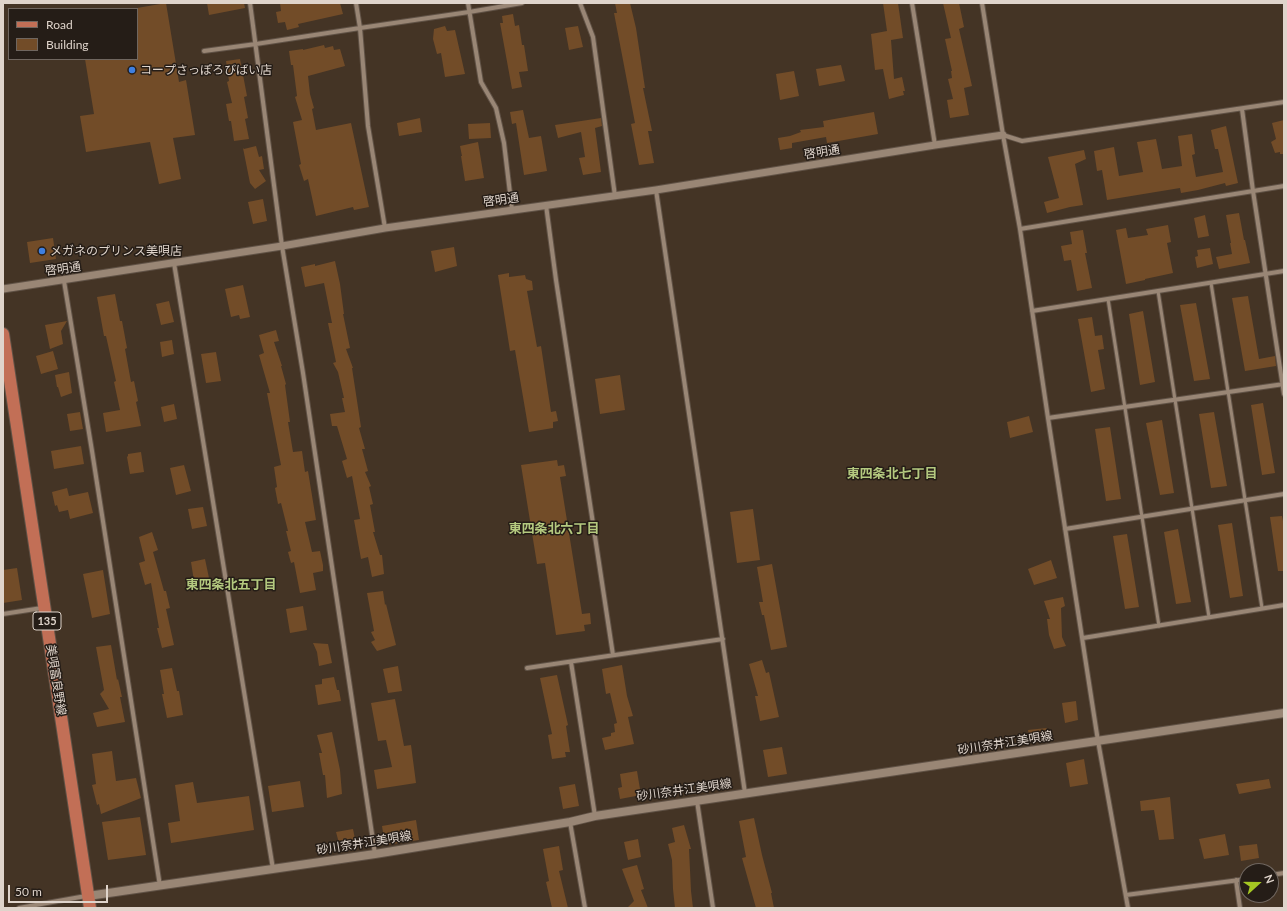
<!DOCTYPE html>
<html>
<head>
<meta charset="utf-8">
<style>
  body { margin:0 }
  #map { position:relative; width:1287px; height:911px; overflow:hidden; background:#443425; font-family:Lato,sans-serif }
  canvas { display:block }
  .frame { position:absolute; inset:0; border:4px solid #dfd4cb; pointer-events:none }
  .legend { position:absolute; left:8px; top:8px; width:130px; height:52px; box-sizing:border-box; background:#251d17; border:1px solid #6f665f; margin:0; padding:5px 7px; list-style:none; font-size:12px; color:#dfd4cb }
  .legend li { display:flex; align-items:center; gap:8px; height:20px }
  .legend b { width:20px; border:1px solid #6f665f }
  .north { position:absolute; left:1239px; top:863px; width:40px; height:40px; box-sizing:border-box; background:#251d17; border:1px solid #6f665f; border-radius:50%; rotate:69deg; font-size:11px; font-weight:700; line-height:16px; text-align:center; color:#dfd4cb }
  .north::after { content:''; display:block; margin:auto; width:14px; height:18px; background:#a5c822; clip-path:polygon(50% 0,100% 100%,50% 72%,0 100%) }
  .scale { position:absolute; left:8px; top:885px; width:100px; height:18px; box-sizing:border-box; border:2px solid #dfd4cb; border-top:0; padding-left:5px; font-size:12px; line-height:14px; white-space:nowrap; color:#dfd4cb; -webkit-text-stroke:3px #251d17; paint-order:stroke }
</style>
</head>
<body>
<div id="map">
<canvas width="1287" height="911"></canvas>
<div class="frame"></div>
<ul class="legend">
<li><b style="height:5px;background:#c26f56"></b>Road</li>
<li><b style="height:11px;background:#724c28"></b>Building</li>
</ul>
<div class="north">N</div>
<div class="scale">50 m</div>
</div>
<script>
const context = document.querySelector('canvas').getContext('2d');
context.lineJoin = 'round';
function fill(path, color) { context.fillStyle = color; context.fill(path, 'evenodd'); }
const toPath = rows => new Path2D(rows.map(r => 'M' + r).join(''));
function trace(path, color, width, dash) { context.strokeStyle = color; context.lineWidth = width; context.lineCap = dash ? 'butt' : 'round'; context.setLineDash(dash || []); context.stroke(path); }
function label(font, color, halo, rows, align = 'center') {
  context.font = font + ' Lato,"Noto Sans JP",sans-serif'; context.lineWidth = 3; context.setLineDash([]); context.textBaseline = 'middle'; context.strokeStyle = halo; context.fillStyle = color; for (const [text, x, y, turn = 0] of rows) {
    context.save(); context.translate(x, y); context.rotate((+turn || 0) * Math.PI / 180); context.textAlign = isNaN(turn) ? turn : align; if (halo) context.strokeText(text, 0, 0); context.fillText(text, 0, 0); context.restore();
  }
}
const building = toPath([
  [166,3,179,82,186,80,195,135,173,138,181,179,159,184,150,142,86,152,80,116,94,114,85,59,137,59,137,8],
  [207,3,244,3,245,8,209,15],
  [280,3,340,3,343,14,298,24,299,27,287,30,285,22,278,23,276,12,281,11],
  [615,3,630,3,636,28,645,88,643,88,652,131,648,131,654,163,639,165,631,124,635,123,614,13,617,13],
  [883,3,898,3,903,38,891,40,894,79,902,77,905,91,903,91,904,95,889,99,883,69,875,70,871,34,887,31],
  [943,3,959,3,964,27,959,29,972,86,964,88,969,115,950,118,947,100,953,99,948,79,952,78,951,71,952,71,945,39,951,38],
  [513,14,515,26,519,25,522,45,524,45,528,71,519,72,522,87,512,89,500,23,503,23,502,16],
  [445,26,447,31,455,30,465,74,445,77,441,53,437,54,433,39,434,29],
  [578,26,583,47,569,50,565,28],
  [324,45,325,48,333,46,334,50,340,49,345,66,308,76,310,94,314,108,312,109,316,130,351,123,369,207,354,210,353,207,316,216,308,179,304,181,299,165,301,164,293,122,302,120,295,97,297,96,293,65,291,65,289,51,303,49,303,50],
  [240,59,247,96,244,97,248,118,245,119,249,139,234,141,231,121,229,121,226,104,232,103,227,82,229,81,226,61],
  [841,65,845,81,819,86,816,69],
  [794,71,799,96,780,100,776,74],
  [523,110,529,138,541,136,547,171,524,175,516,123,512,124,510,112],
  [874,112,878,134,827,143,826,137,792,143,792,148,780,150,778,138,790,136,801,132,800,130,824,127,823,121],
  [420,118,422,132,399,136,397,123],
  [601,118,602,126,595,128,601,172,583,175,579,158,585,157,581,132,558,138,555,125],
  [1284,120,1284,154,1280,154,1280,152,1275,153,1271,142,1276,139,1272,123],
  [490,123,491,138,469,139,468,124],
  [1226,126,1238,183,1226,186,1225,183,1198,190,1181,193,1180,188,1107,200,1102,170,1097,171,1094,151,1114,147,1119,176,1143,172,1137,142,1156,139,1162,169,1182,166,1178,136,1192,134,1195,154,1192,155,1196,177,1223,172,1218,149,1215,149,1211,130],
  [478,142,484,178,465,181,461,156,462,156,460,146],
  [256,146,259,157,262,156,264,169,259,170,266,181,255,189,250,183,243,148,244,149],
  [1084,150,1086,159,1075,164,1083,205,1070,207,1047,213,1044,202,1059,198,1048,157],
  [263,199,267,221,253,224,248,202],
  [1239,213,1244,240,1245,240,1250,263,1219,269,1216,257,1232,254,1230,243,1231,243,1226,215],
  [1205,215,1209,236,1198,238,1194,218],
  [1168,225,1171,242,1167,243,1173,273,1145,279,1145,280,1126,284,1116,230,1126,228,1128,238,1148,235,1146,229],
  [1083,230,1087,253,1085,253,1092,288,1077,291,1071,260,1064,261,1061,246,1072,244,1070,232],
  [53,238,56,259,30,263,27,242],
  [454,247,457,266,435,272,431,251],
  [1210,248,1213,264,1197,268,1195,257,1198,256,1197,250],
  [335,261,340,284,344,314,343,314,350,348,346,349,353,368,352,368,361,427,359,428,365,449,362,449,368,471,365,472,371,486,369,487,373,504,370,505,375,532,373,532,380,555,382,555,384,574,372,577,368,557,361,559,354,520,360,519,352,476,347,478,342,461,347,459,337,426,332,426,330,414,345,412,342,398,344,398,338,372,333,363,336,362,328,323,332,323,324,283,305,287,301,267,315,264,315,266],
  [509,273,509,277,525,275,526,279,532,281,533,290,527,291,537,347,541,346,551,412,556,411,558,421,553,422,553,428,529,432,515,350,510,351,498,275],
  [243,285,250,317,240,319,239,315,231,317,225,289],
  [115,294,120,321,122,321,127,348,125,349,131,382,134,381,138,401,136,402,141,426,106,432,103,413,120,410,114,382,116,381,106,336,104,336,97,297],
  [1248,296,1259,359,1275,356,1276,366,1245,371,1232,298],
  [169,301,174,322,161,325,156,304],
  [1196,303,1210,379,1194,381,1180,305],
  [1143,311,1155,382,1140,385,1129,314],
  [1092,317,1095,336,1102,335,1104,349,1098,350,1105,389,1091,392,1078,319],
  [67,321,61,331,63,344,50,349,45,325],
  [276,330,279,341,274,342,282,366,281,366,286,384,285,385,290,422,288,422,293,452,302,451,305,472,308,471,316,520,305,522,312,552,320,551,323,565,323,571,313,573,316,590,300,593,294,562,291,563,288,552,291,551,286,531,288,531,281,503,278,504,275,488,277,487,274,467,281,465,267,393,270,393,259,355,264,353,259,335],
  [172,340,174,354,162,357,160,342],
  [53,351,58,369,41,374,36,356],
  [216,352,221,381,206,383,201,354],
  [69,372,72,393,61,397,58,387,57,387,55,375],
  [620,375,625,410,600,414,595,379],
  [1263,403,1275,473,1262,475,1251,405],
  [174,404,177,419,164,422,161,407],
  [80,412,83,429,70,431,67,414],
  [1214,412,1227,486,1211,488,1199,414],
  [1029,416,1033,432,1010,438,1007,422],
  [1162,420,1174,493,1160,495,1146,423],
  [1110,427,1121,499,1106,501,1095,429],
  [81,446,84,464,54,469,51,451],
  [141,452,144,472,130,474,127,457,128,456,128,454],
  [557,460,558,466,564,465,566,476,560,477,582,614,590,613,591,624,584,625,585,631,556,635,545,563,537,564,521,465],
  [184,465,191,491,176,495,170,468],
  [67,488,69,496,88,492,93,513,70,519,68,510,59,512,57,505,55,506,52,492],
  [203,507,207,526,192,529,188,509],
  [753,509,760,560,737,563,730,512],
  [1282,516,1284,526,1284,571,1278,571,1270,517],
  [1232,523,1243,596,1230,598,1218,525],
  [1178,529,1191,602,1176,604,1164,532],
  [152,532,158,550,153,552,164,591,166,591,170,608,166,609,174,645,162,648,157,628,159,628,151,583,145,585,139,563,145,561,139,537],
  [1127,534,1139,607,1125,609,1113,536],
  [205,559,209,578,194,581,191,562],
  [1051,560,1057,578,1034,585,1028,569],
  [772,564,787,647,771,650,764,615,762,615,759,602,763,602,757,567],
  [17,568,22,600,3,603,3,570],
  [103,570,110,614,92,618,83,574],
  [383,591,385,605,386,604,396,645,377,651,371,642,375,640,371,632,374,631,367,593],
  [1063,597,1065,606,1061,608,1062,637,1066,646,1054,649,1049,635,1047,619,1050,619,1044,601],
  [303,606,307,630,290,633,286,609],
  [313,643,328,644,332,663,319,666,317,652],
  [111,645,117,680,118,679,122,697,120,697,125,722,97,727,93,713,109,709,100,694,104,690,96,647],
  [762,660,766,673,769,672,779,717,760,721,755,696,758,696,749,664],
  [622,665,627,696,633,716,628,717,634,744,605,750,602,738,611,736,611,733,615,732,614,724,617,723,610,693,606,694,602,669],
  [398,666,402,691,388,693,383,669],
  [172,668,177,691,179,691,183,715,167,718,162,694,164,694,160,670],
  [557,675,568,725,566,726,570,752,565,752,566,757,552,759,548,735,552,734,540,678],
  [334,677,337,690,339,690,341,701,318,705,315,685,322,684,322,679],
  [395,699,404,746,411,745,416,783,377,789,374,770,392,767,386,740,378,741,371,703],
  [1076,701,1078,720,1065,723,1062,703],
  [1047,728,1048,738,1030,741,1028,730],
  [332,732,340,770,342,794,327,798,325,775,323,775,319,753,322,753,317,735],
  [782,747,787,774,768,777,763,750],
  [112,751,116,781,136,778,141,798,101,814,99,804,97,805,92,785,96,784,92,754],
  [1084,759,1088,784,1070,787,1066,763],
  [637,771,641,795,620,799,618,788,622,787,620,774],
  [1269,779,1271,788,1239,794,1236,784],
  [300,781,304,807,272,812,268,786],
  [193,782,197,803,249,796,254,830,171,843,168,823,180,821,175,785],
  [575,784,579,806,563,809,559,787],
  [1170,797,1174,839,1159,840,1154,810,1141,811,1140,801],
  [140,817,146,855,108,860,102,822],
  [754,818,762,855,772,893,771,893,774,908,756,908,742,858,746,857,739,821],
  [416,820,419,840,385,845,382,826],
  [684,825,691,849,689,849,691,891,693,908,675,908,673,889,672,860,668,844,675,842,672,828],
  [353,829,356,844,340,847,336,832],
  [1225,834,1229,855,1204,859,1199,839],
  [638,839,641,857,628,860,624,842],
  [1257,844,1259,858,1241,861,1239,846],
  [559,846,563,870,559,871,568,908,552,908,546,882,549,881,543,849],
  [637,865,644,889,641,890,648,908,627,908,634,901,622,869]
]);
const service = toPath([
  [1211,283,1262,608],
  [1158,291,1209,617],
  [1108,299,1159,626]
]);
const minor = toPath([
  [250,3,282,246,303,373,375,854],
  [356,3,360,28,368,126,385,228],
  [468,3,481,82,496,108,504,143,512,210],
  [580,3,593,37,615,196],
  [912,3,935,145],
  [982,3,1003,135,1020,229,1048,418,1098,741,1128,908],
  [204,51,256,44,360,28,469,12,522,3],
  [1242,109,1253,191,1284,394],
  [1003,135,1022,141,1284,102],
  [656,190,745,793],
  [546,205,556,280,613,655],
  [1020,229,1284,186],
  [174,263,273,869],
  [64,281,92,451,160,886],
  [1032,311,1284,271],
  [1048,418,1284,384],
  [1065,529,1284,494],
  [3,614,42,608],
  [1083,638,1284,605],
  [571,662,595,816],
  [527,668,723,639],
  [697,801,713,908],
  [570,822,585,908],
  [1271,875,1284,873],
  [1236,880,1240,908],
  [1126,895,1247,879],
  [19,908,86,896]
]);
const tertiary = toPath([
  [3,289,282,246,385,228,656,190,935,145,1003,135]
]);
const secondary = toPath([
  [88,896,375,854,570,822,595,816,1284,713]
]);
const primary = toPath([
  [3,334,90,908]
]);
const markers = [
  [132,70,4,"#3f7fe0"],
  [42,251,4,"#3f7fe0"]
];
const shields = [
  [47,621,28]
];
const shieldNames = [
  ["135",47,621]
];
const poiNames = [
  ["コープさっぽろびばい店",140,70],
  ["メガネのプリンス美唄店",50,251]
];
const streetNames = [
  ["啓明通",822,152,-9],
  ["啓明通",501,200,-8],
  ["啓明通",63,269,-8],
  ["美唄富良野線",56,680,81],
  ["砂川奈井江美唄線",1005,743,-9],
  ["砂川奈井江美唄線",684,790,-8],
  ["砂川奈井江美唄線",364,843,-9]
];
const neighbourhoodNames = [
  ["東四条北七丁目",892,474],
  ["東四条北六丁目",554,529],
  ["東四条北五丁目",231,585]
];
fill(building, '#724c28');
trace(service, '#605246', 5);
trace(minor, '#605246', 6);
trace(tertiary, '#605246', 9);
trace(secondary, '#605246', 10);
trace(primary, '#605246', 14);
trace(service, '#998675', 3);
trace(minor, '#998675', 4);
trace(tertiary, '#998675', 7);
trace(secondary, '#998675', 8);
trace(primary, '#c26f56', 12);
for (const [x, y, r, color] of markers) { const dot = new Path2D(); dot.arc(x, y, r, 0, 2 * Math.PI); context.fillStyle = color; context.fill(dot); trace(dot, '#251d17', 1.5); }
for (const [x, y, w] of shields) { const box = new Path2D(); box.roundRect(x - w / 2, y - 9, w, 18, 3); context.fillStyle = '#251d17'; context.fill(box); trace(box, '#dfd4cb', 1); }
label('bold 11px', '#dfd4cb', null, shieldNames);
label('12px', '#dfd4cb', '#251d17', poiNames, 'left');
label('12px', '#dfd4cb', '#251d17', streetNames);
label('bold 13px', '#b4c97f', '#251d17', neighbourhoodNames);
</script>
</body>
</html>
